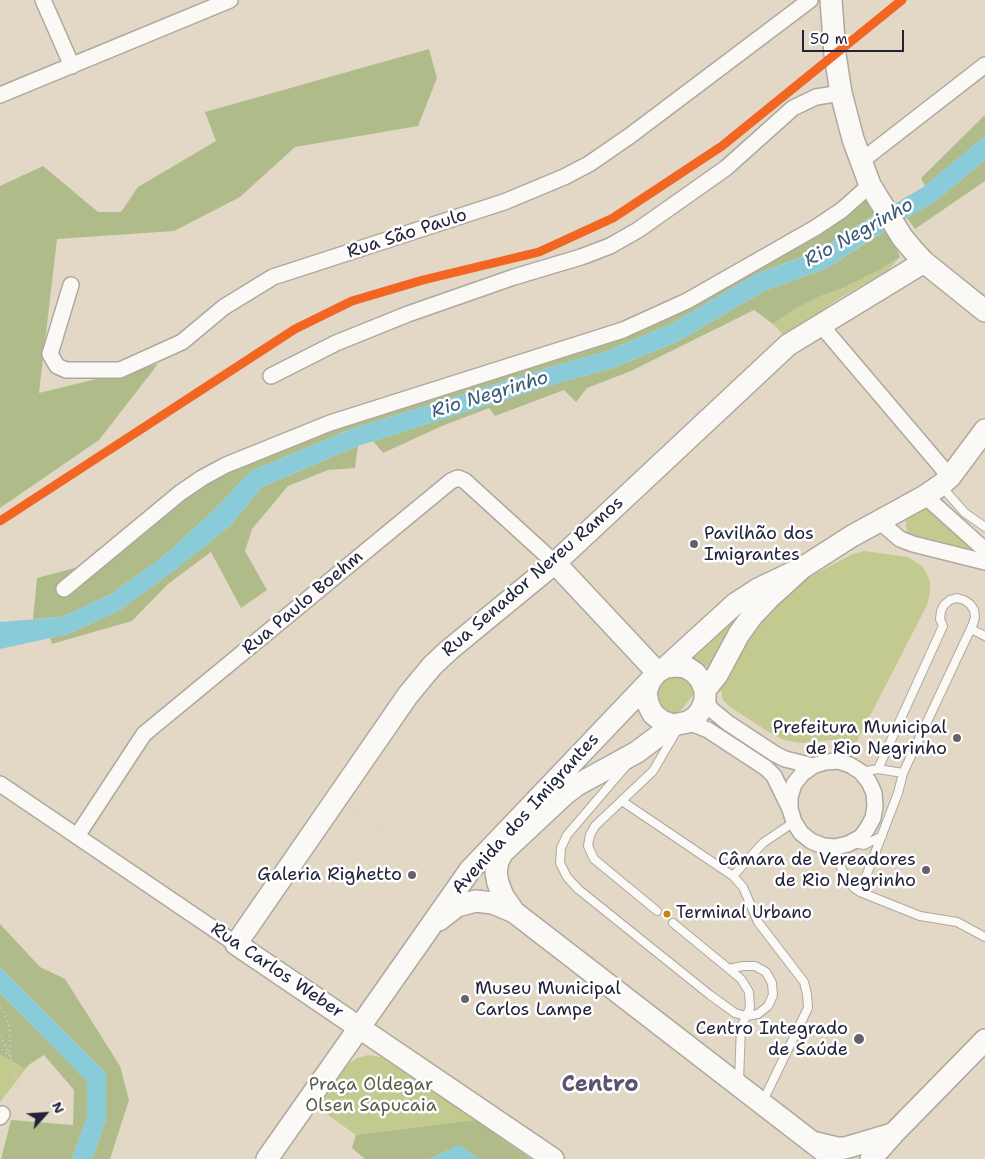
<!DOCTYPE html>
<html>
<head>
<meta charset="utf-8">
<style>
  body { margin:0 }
  #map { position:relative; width:985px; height:1159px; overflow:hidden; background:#e2d8c5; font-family:"Shantell Sans",sans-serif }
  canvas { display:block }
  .north { position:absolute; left:20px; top:1089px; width:50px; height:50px; -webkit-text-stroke:4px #fff; paint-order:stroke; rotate:64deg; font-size:14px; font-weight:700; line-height:20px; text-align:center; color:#22223b }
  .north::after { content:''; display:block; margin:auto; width:18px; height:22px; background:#22223b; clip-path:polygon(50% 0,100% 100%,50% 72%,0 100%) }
  .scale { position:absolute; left:802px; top:30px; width:102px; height:22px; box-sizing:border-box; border:2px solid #22223b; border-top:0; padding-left:6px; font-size:15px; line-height:18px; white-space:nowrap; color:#22223b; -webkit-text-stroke:4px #fff; paint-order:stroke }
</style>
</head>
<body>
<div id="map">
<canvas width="985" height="1159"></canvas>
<div class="north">N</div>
<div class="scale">50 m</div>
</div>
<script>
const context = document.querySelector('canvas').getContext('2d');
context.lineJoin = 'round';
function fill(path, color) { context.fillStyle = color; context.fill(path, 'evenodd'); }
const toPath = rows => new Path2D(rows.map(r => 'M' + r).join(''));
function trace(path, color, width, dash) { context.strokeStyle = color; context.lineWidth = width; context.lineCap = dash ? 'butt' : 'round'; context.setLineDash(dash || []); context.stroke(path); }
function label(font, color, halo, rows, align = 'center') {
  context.font = font + ' "Shantell Sans",sans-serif'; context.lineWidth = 5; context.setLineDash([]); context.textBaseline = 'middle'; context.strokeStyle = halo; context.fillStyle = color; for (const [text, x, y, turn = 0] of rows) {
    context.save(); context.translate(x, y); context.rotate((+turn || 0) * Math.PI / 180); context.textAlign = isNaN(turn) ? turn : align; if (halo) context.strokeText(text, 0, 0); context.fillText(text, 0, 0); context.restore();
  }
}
const green = toPath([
  [900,257,887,271,840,298,784,336,773,324,795,309,818,297,843,288,879,270],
  [919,508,928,508,985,556,915,540,909,535,906,527,906,518],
  [864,551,908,557,922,566,927,574,930,582,930,592,927,605,855,745,842,740,830,740,801,743,784,740,770,733,729,706,723,700,720,687,754,624,792,586,853,554],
  [755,596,711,670,688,655],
  [668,673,689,679,695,689,693,695,678,714,673,716,659,707,655,689],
  [0,998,43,1047,0,1102],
  [368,1055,381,1057,475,1120,356,1135,318,1108,348,1064,357,1058]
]);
const forest = toPath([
  [429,49,437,78,418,126,295,147,240,197,174,231,57,239,39,393,158,364,99,440,0,508,0,186,43,166,98,212,121,212,138,187,216,141,205,112],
  [985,115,985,136,925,186,921,178],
  [985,160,985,181,915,229,907,218,936,201],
  [862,192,876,214,818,251,756,274,671,324,607,351,550,367,351,429,251,471,215,509,165,555,111,594,62,617,33,619,37,578,97,562,226,465,623,330],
  [888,229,900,257,879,270,843,288,818,297,795,309,773,324,754,310,631,371,587,388,576,402,564,390,495,416,489,408,442,426,383,453,373,441,555,384,613,368,679,341,764,291,827,268],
  [358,446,355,468,328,470,288,486,252,529,245,551,267,590,241,608,211,552,168,584,132,621,52,644,50,638,68,634,120,610,176,569,231,525,262,487],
  [0,924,40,967,65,979,120,1066,129,1100,110,1159,92,1159,106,1120,106,1073,0,967],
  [0,993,87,1081,87,1117,72,1159,1,1159,11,1120,73,1125,74,1090,44,1055,24,1068,0,1054],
  [475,1120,531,1159,479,1159,459,1145,429,1159,365,1159,352,1148,356,1135]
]);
const water = toPath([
  [985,136,985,160,936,201,873,238,827,268,764,291,679,341,613,368,555,384,358,446,262,487,231,525,176,569,120,610,68,634,0,649,0,622,62,617,111,594,165,555,215,509,251,471,351,429,550,367,607,351,671,324,756,274,819,251,864,222,925,186],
  [0,967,106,1073,106,1120,92,1159,72,1159,87,1117,87,1081,0,993],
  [459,1145,479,1159,429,1159]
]);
const path = toPath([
  [350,807,446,874],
  [0,1008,3,1010,10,1029,10,1056,0,1048],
  [0,1036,10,1056,18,1083,8,1101]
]);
const lane = toPath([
  [942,487,965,513,985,527],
  [971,629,985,636],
  [626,766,567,835,561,848,560,863,567,877,578,889,710,995,735,1013,746,1016,758,1014,768,1006,773,995,772,983,766,972,755,966,743,966,729,969,673,923],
  [861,772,878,769,903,773],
  [622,801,733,876],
  [854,843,864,845,882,836],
  [835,847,835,854,847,880,854,888,860,892,920,916,957,922,985,937],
  [860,892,898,793,903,773,973,624,975,617,974,610,970,604,964,600,957,598,950,600,944,605,941,611,940,619,943,626,878,769],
  [657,911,594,859,588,846,590,835,595,826,653,771,677,730],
  [729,969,741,979,749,992,750,1008,741,1027,739,1081],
  [763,1101,808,1008,807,994,804,982,758,922,743,887,733,876,763,843,794,822]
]);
const street = toPath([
  [43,0,72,66],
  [0,95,230,0],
  [860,162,985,65],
  [71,285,50,354,57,366,66,370,120,370,182,342,224,307,273,277,504,202,564,177,589,164,631,135,810,0],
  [820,324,950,477],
  [271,376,336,343,408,314,514,277,581,257,610,246,638,230,726,168,793,108,816,97,841,93],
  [925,496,985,550],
  [879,521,900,539,913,544,985,562],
  [64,589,180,493,202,478,226,465,330,423,623,330,687,301,815,228,842,210,870,185],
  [705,701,712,710,728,723,775,754,785,759,813,766],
  [688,722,708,730,766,768,774,776,790,809,794,822,801,833,811,841,823,846,835,847,848,844,861,837,867,829,873,818,875,806,874,793,869,782,861,772,850,765,838,761,825,762,813,766,802,774,794,784,790,797,790,809],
  [0,784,236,944],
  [77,836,144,734,451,481,458,478,465,481,555,563],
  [0,1117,2,1114]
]);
const secondary = toPath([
  [831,0,835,54,841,93,853,139,870,185,902,237,912,249,924,262,985,311],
  [555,563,657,672],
  [666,667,735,604,758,589,802,568,852,536,925,496,941,485,950,477,985,430],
  [673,725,662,721,653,714,648,704,646,692,650,681,657,672,666,667,676,666,686,667,695,673,701,680,705,690],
  [514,912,503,896,498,883,496,872,498,861,503,852,565,794,577,785,637,752,673,725,688,722,696,717,701,710,705,701,705,690,717,675,739,634,752,616,769,598,802,568],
  [439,920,457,906,476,901,493,903,514,912,834,1159],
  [816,1143,837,1148,845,1148,892,1134],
  [267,1159,470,870,650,681],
  [553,1159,236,944,408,695,432,666,449,650,555,563,788,345,924,262],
  [871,1159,893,1134,985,1040]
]);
const rail1 = toPath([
  [0,521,295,329,352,301,423,280,539,252,613,218,722,146,902,0]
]);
const markers = [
  [694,544,5,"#65626b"],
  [957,738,5,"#65626b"],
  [926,870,5,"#65626b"],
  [412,875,5,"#65626b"],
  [667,914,4.5,"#c2850f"],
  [465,999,5,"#65626b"],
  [859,1039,6,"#65626b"]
];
const busNames = [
  ["Terminal Urbano",676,914]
];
const streetNames = [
  ["Rua São Paulo",407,234,-18],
  ["Rua Senador Nereu Ramos",533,577,-41],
  ["Rua Paulo Boehm",303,603,-40],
  ["Avenida dos Imigrantes",526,814,-48],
  ["Rua Carlos Weber",277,971,34]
];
const poiNames = [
  ["Pavilhão dos",704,534,"left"],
  ["Imigrantes",704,555,"left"],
  ["Prefeitura Municipal",947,728],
  ["de Rio Negrinho",947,749],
  ["Câmara de Vereadores",916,860],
  ["de Rio Negrinho",916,881],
  ["Galeria Righetto",402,875],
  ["Museu Municipal",475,989,"left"],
  ["Carlos Lampe",475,1010,"left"],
  ["Centro Integrado",848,1029],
  ["de Saúde",848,1050]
];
const parkNames = [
  ["Praça Oldegar",371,1085],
  ["Olsen Sapucaia",371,1106]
];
const waterNames = [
  ["Rio Negrinho",859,233,-29],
  ["Rio Negrinho",490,395,-17]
];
const districtNames = [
  ["Centro",600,1085]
];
fill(green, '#c2ca8f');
fill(forest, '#afbc8a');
fill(water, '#8acbda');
trace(lane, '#aea89e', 10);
trace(street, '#aea89e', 18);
trace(secondary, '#aea89e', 24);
trace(path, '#d0cecb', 2.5, [1, 4]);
trace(lane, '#fbf9f6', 8);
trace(street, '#fbf9f6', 15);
trace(secondary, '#fbf9f6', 21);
trace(rail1, '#f26522', 9);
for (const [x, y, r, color] of markers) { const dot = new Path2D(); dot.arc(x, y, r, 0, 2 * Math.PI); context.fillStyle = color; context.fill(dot); trace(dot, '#fff', 2); }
label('17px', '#22223b', '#fff', busNames, 'left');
label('18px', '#22223b', '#fff', streetNames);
label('18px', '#22223b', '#fff', poiNames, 'right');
label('18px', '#58604b', '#fff', parkNames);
label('italic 19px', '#395b76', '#fff', waterNames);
label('bold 22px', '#5c5271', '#fff', districtNames);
</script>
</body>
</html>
